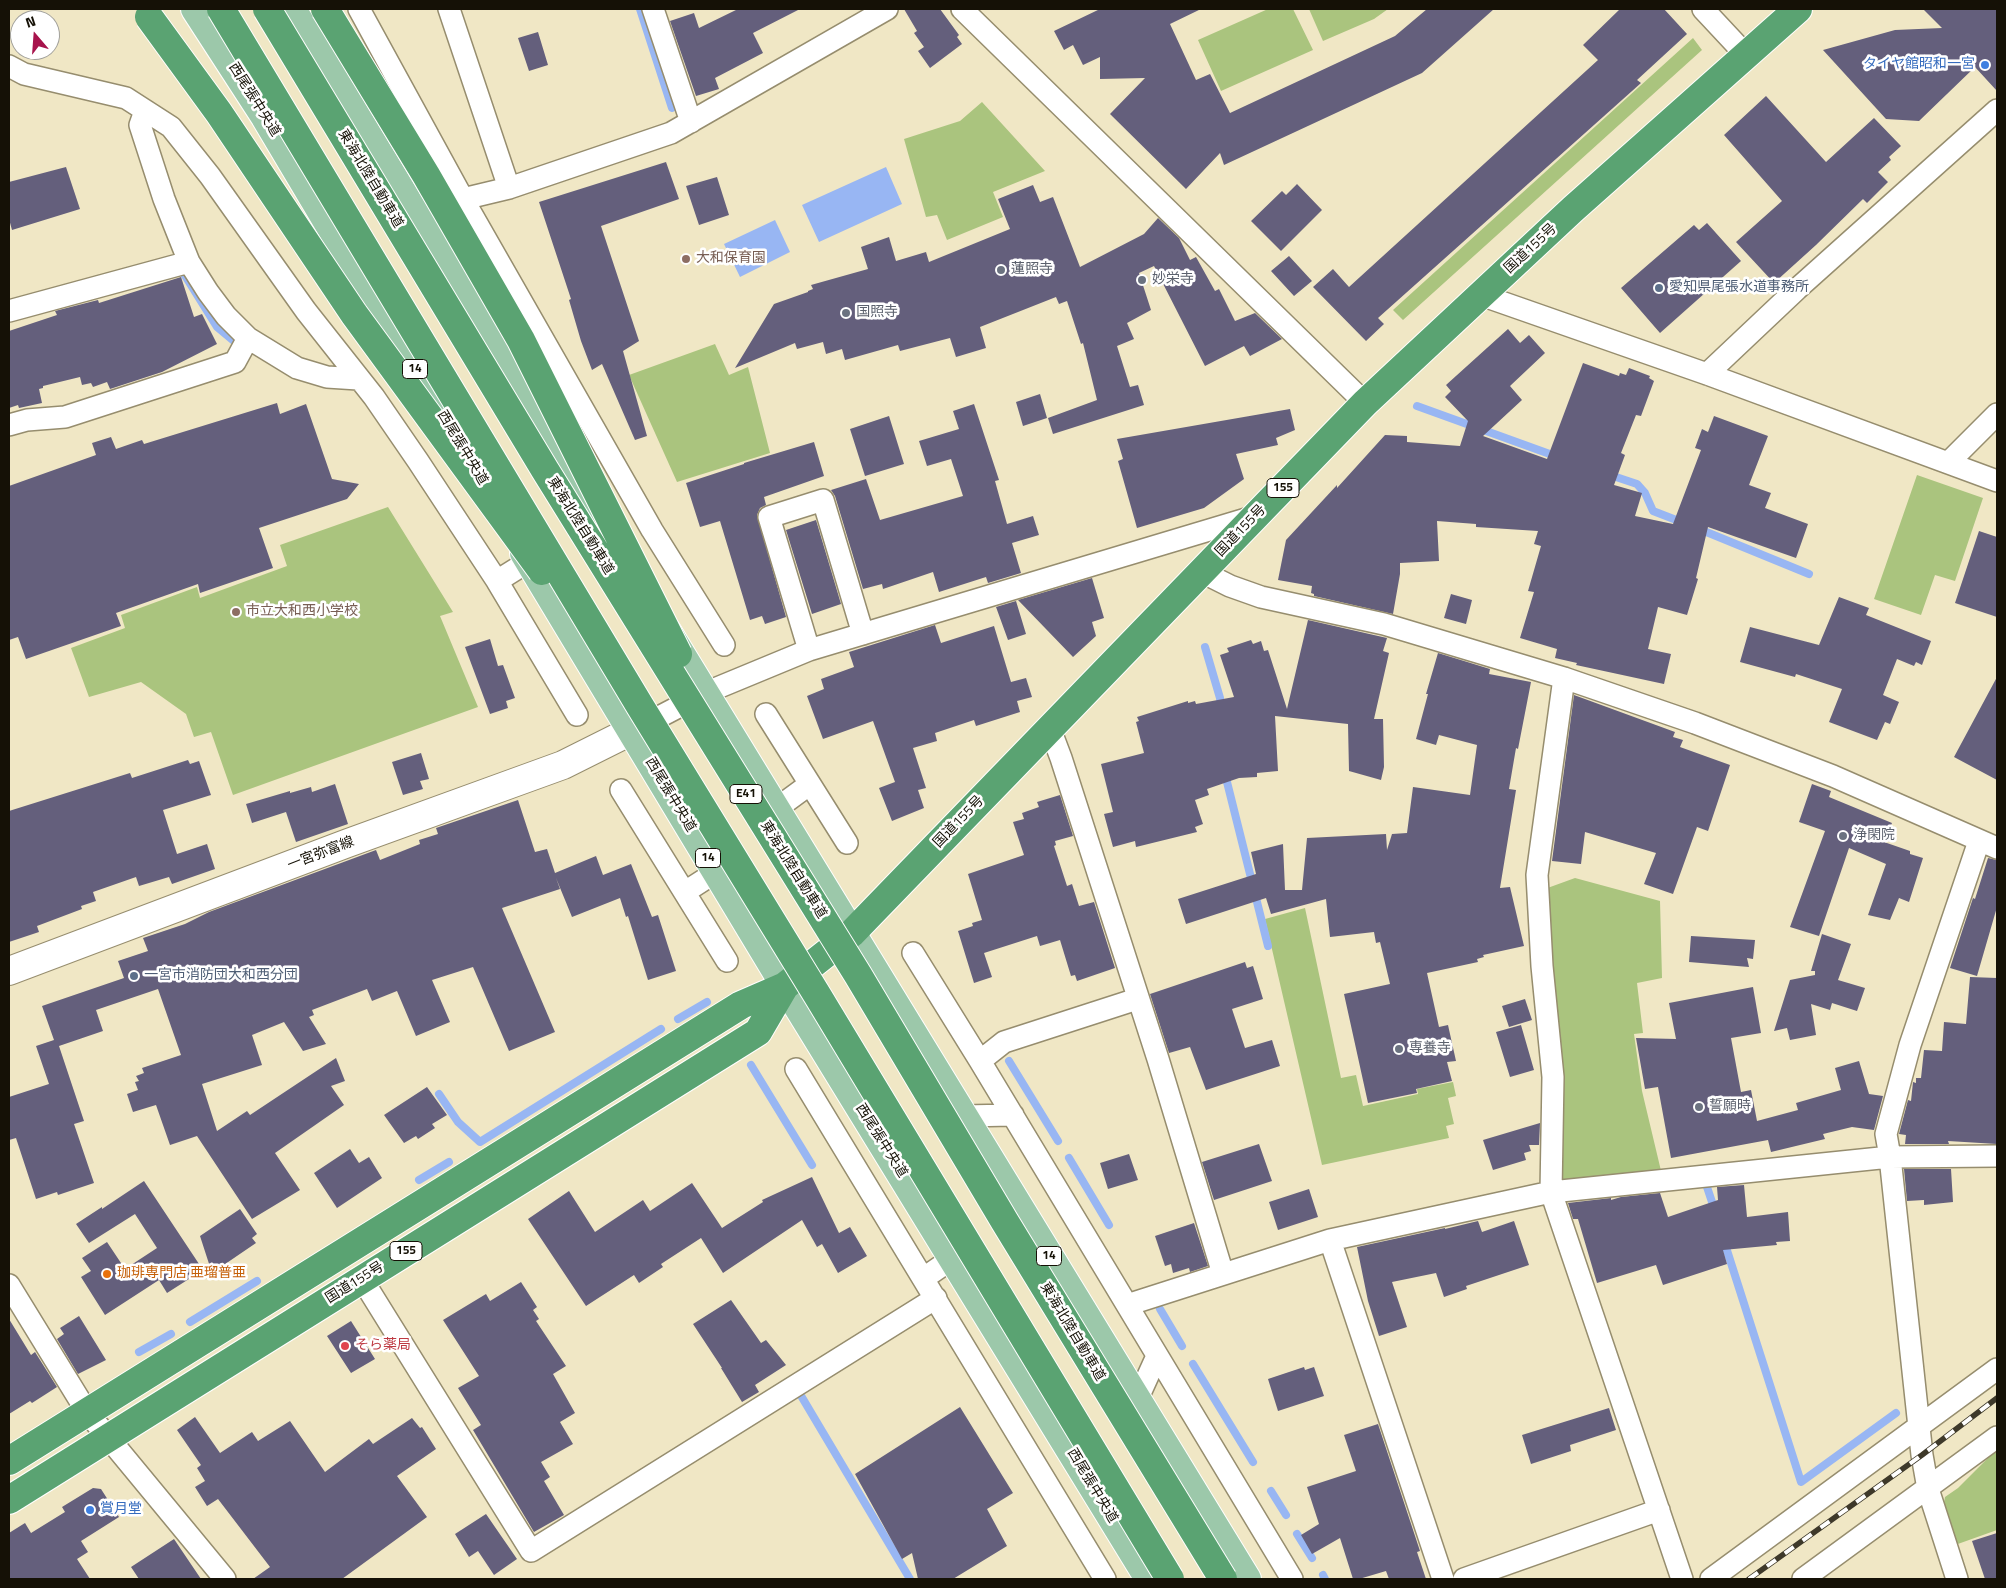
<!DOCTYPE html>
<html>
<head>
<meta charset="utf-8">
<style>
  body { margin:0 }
  #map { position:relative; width:2006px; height:1588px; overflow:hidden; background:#f0e7c5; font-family:"Titillium Web",sans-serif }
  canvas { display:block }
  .frame { position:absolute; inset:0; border:10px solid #151106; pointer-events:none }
  .north { position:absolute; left:10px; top:10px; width:50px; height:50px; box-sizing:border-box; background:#fff; border:1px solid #a1a09b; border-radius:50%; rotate:342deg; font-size:14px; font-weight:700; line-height:20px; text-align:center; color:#151106 }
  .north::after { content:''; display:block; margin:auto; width:18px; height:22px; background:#a7134c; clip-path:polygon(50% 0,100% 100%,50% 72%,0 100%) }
</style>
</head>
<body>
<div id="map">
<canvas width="2006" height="1588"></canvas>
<div class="frame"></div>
<div class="north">N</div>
</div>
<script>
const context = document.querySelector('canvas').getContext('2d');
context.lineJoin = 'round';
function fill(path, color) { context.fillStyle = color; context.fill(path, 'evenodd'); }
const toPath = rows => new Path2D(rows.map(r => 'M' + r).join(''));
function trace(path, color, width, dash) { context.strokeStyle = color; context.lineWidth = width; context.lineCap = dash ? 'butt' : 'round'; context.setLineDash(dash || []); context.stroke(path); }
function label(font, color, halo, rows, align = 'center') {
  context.font = font + ' "Titillium Web","Noto Sans JP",sans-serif'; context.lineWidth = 5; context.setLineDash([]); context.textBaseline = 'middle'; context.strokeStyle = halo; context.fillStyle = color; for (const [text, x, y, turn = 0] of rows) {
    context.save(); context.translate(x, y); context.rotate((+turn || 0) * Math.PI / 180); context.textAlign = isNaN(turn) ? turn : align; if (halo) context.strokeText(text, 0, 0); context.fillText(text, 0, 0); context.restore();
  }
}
const green = toPath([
  [1268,9,1293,9,1313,50,1221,91,1198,40],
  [1309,9,1388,9,1374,19,1323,41],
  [1693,38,1702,50,1403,320,1393,310],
  [982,102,1045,171,993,192,1003,217,947,240,937,215,926,217,904,139,960,121],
  [715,344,729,375,748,367,770,453,677,482,629,375],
  [1917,475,1983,498,1955,581,1935,575,1921,615,1874,599],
  [388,507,453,612,440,616,478,707,233,795,211,732,194,737,186,714,141,682,89,697,71,648,125,628,121,615,197,587,200,598,287,566,280,545],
  [1575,878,1660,901,1662,978,1637,983,1643,1033,1634,1034,1642,1091,1662,1175,1557,1184,1542,890],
  [1305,908,1341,1078,1356,1075,1363,1106,1418,1094,1417,1089,1453,1082,1456,1096,1448,1098,1454,1124,1446,1126,1449,1138,1322,1165,1265,919],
  [1997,1449,1997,1530,1955,1545,1943,1508,1945,1497,1958,1488]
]);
const water = toPath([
  [886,167,902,204,819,242,802,205],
  [775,220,790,252,740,277,724,244]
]);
const stream = toPath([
  [640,9,672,108],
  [184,274,217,327,241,347],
  [1417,406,1558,457],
  [1607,474,1637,484,1645,493,1653,511,1684,523],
  [1699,529,1809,574],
  [1205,647,1220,698,1221,710],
  [1225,774,1268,946],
  [678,1019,707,1002],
  [1009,1061,1058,1141],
  [751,1065,812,1165],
  [439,1094,458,1122,480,1142,661,1029],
  [1069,1158,1109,1225],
  [419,1180,449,1162],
  [1707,1187,1715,1211],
  [1724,1241,1801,1482,1896,1413],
  [1160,1309,1182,1346],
  [190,1322,257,1281],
  [139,1352,171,1334],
  [1193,1364,1253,1462],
  [800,1394,910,1579],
  [1271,1491,1286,1515],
  [1297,1534,1312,1558],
  [1323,1575,1325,1579]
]);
const building = toPath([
  [738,9,800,9,753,33,763,53,715,78,719,89,696,96,670,21,694,13,699,28],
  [904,9,940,9,959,35,957,37,962,44,930,68,918,51,924,47,914,33,917,31],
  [1100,9,1201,9,1170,24,1196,80,1210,74,1230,113,1395,36,1427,9,1494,9,1422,73,1224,165,1220,153,1186,189,1110,114,1145,78,1100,79,1100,57,1083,65,1073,45,1064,50,1054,31],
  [1620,9,1664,9,1687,34,1637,80,1641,83,1378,318,1384,324,1366,341,1313,287,1333,269,1349,287,1598,60,1583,45],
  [1923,9,1997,9,1997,91,1975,67,1919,121,1886,119,1823,50,1895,30,1942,28],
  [538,32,548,65,529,71,518,38],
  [1766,96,1826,162,1874,118,1901,146,1889,157,1891,160,1878,172,1888,182,1867,203,1863,199,1816,245,1774,283,1736,242,1782,201,1724,135],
  [666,162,679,199,601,226,639,341,623,351,647,436,635,440,602,364,592,370,581,341,569,300,571,299,539,202],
  [66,167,80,209,12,230,9,219,9,182],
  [717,177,729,215,699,225,686,186],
  [1297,184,1322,210,1281,251,1251,221,1282,191,1286,195],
  [1033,185,1040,202,1053,197,1080,267,1144,234,1158,218,1179,238,1190,260,1196,257,1215,291,1219,289,1235,321,1255,313,1282,339,1250,356,1244,346,1205,366,1154,266,1139,273,1151,310,1127,323,1134,339,1117,346,1130,387,1138,385,1144,405,1053,434,1048,418,1097,400,1083,343,1081,344,1067,301,1059,304,1056,297,980,327,986,348,956,357,950,338,900,351,898,345,845,360,842,349,826,354,823,342,797,349,795,343,735,368,774,304,808,292,808,291,813,289,811,285,868,269,861,247,889,237,896,261,926,252,929,262,1010,229,998,199],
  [1707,223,1741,261,1660,333,1621,288,1694,225,1699,230],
  [1289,256,1312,281,1294,296,1271,271],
  [181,277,194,317,202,314,217,344,162,372,110,389,107,382,93,387,91,383,82,385,80,377,43,386,43,388,39,389,42,403,19,408,18,405,9,408,9,331,57,315,55,311,98,300,99,303],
  [1508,329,1520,343,1529,335,1545,353,1510,386,1522,400,1483,436,1547,459,1583,363,1619,376,1620,373,1626,375,1629,368,1650,376,1649,378,1654,381,1641,416,1636,415,1621,453,1625,455,1614,485,1642,493,1635,516,1673,524,1701,450,1695,448,1702,429,1708,432,1714,416,1768,436,1749,485,1771,493,1765,508,1808,524,1796,558,1708,527,1696,578,1698,579,1687,615,1658,607,1648,649,1671,654,1664,684,1576,665,1577,663,1555,658,1557,649,1520,638,1534,592,1528,591,1541,546,1534,544,1538,531,1476,527,1476,524,1437,521,1439,561,1400,563,1400,574,1393,614,1314,596,1314,594,1311,593,1312,586,1278,580,1286,540,1337,485,1337,488,1385,435,1407,436,1407,442,1460,446,1468,421,1445,397,1451,391,1446,385],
  [1040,394,1047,418,1023,426,1016,402],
  [277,403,280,414,306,404,332,479,359,484,347,499,259,528,273,568,200,593,198,584,116,613,121,626,26,659,18,637,9,640,9,486,96,455,92,443,111,437,116,449,142,440,144,444],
  [974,404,999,480,995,481,1007,524,1033,516,1039,535,1012,543,1021,573,988,583,986,577,939,592,933,572,883,589,882,584,863,589,835,496,831,490,866,479,880,520,963,496,951,459,927,466,919,441,959,429,953,411],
  [1290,409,1295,430,1276,438,1278,445,1236,454,1244,479,1204,508,1137,528,1118,461,1123,459,1117,439],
  [889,416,904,464,865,476,850,429],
  [814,442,824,476,764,497,766,505,760,508,757,515,786,617,765,624,762,616,750,620,720,521,700,527,686,483,744,464,744,463],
  [816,520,841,604,812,614,786,530],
  [1979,531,1997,537,1997,617,1955,603],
  [1092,578,1104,618,1092,622,1096,636,1073,657,1018,600],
  [1451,594,1472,600,1466,624,1444,618],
  [1839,597,1869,608,1866,615,1931,641,1922,665,1916,662,1914,666,1897,659,1883,695,1899,702,1890,724,1885,722,1877,740,1829,722,1842,689,1796,674,1795,677,1740,662,1750,627,1819,645],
  [1016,601,1026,634,1008,640,996,607],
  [1308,620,1387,638,1383,651,1389,653,1374,719,1383,719,1384,767,1381,780,1349,771,1348,724,1275,716,1278,771,1257,773,1257,777,1239,778,1207,789,1209,795,1195,800,1203,824,1195,827,1197,832,1136,847,1135,841,1113,847,1104,814,1113,812,1101,764,1144,753,1136,722,1139,721,1137,717,1188,701,1188,703,1195,701,1196,704,1234,697,1220,655,1229,652,1227,648,1251,640,1253,644,1261,641,1264,651,1268,650,1287,709],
  [935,625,941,643,994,626,1011,682,1026,678,1032,697,1017,701,1020,712,976,726,974,720,935,733,937,741,913,748,926,788,918,790,924,808,892,821,879,788,895,782,873,721,823,739,807,696,824,689,821,679,854,667,849,652],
  [490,639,498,666,503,665,515,698,506,701,508,708,490,714,465,647],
  [1438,653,1490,669,1489,674,1531,682,1518,749,1516,748,1509,789,1516,790,1500,888,1510,887,1524,946,1483,955,1484,957,1477,959,1478,962,1427,973,1439,1027,1448,1025,1456,1061,1447,1062,1452,1081,1416,1089,1417,1093,1368,1103,1344,994,1390,984,1380,942,1376,943,1374,932,1330,937,1326,899,1271,914,1266,898,1186,924,1178,899,1256,874,1251,852,1283,844,1285,890,1302,890,1307,838,1386,834,1387,850,1392,834,1407,833,1413,787,1470,795,1477,745,1439,735,1436,745,1416,739,1428,694,1426,694],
  [1997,677,1997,780,1954,757],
  [1574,695,1675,732,1673,737,1683,740,1680,747,1730,765,1708,831,1697,827,1673,894,1644,884,1656,853,1585,832,1581,864,1552,861],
  [421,753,429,779,420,781,423,789,403,795,392,762],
  [188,760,190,764,199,761,211,795,163,810,177,854,207,844,215,869,172,884,169,877,139,886,136,877,93,892,96,901,81,906,82,909,37,926,39,932,9,942,9,811,130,773,132,778],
  [335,784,348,824,296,842,286,812,252,823,246,804,290,791,290,793,311,787,312,792],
  [1812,784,1831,791,1829,797,1892,823,1884,842,1910,851,1910,854,1923,858,1909,902,1899,898,1890,920,1868,915,1886,864,1849,848,1819,936,1790,927,1825,831,1799,822],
  [1060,795,1073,836,1055,841,1056,845,1054,846,1067,886,1072,884,1079,906,1094,902,1115,968,1077,981,1075,975,1071,976,1060,940,1040,946,1037,936,984,953,992,977,974,983,958,931,973,926,972,923,982,920,968,874,1024,855,1013,822,1024,819,1022,813,1039,807,1037,802],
  [518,800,535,852,547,849,555,873,596,856,603,875,631,864,652,917,658,915,676,971,648,980,628,916,626,917,620,898,572,917,556,878,560,889,502,908,555,1032,509,1051,473,967,432,980,450,1022,416,1036,397,991,372,1001,367,989,312,1010,314,1015,309,1017,326,1044,303,1051,284,1022,252,1035,262,1065,202,1084,217,1131,247,1111,250,1115,336,1058,345,1081,331,1086,344,1105,275,1153,300,1190,252,1219,197,1136,170,1145,156,1105,133,1112,127,1094,138,1090,135,1082,139,1081,136,1076,144,1073,142,1068,181,1055,158,989,96,1010,103,1031,59,1046,84,1121,74,1124,94,1183,58,1195,57,1192,36,1199,16,1138,9,1140,9,1097,49,1084,36,1046,54,1040,42,1006,124,978,118,961,148,951,143,938,185,924,209,912,376,850,380,860,420,844,419,840,438,834,436,828],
  [1988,858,1997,860,1997,907,1977,976,1950,968,1973,898,1975,899],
  [1822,934,1851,944,1838,980,1865,988,1857,1011,1832,1003,1830,1010,1811,1004,1816,1035,1790,1040,1787,1028,1774,1031,1790,980,1815,975,1815,971,1811,971],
  [1691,936,1755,940,1753,959,1747,958,1749,967,1689,962],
  [1245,962,1247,968,1253,966,1263,999,1232,1009,1245,1048,1272,1040,1280,1066,1206,1090,1190,1047,1169,1053,1150,994],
  [1970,977,1997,978,1997,1144,1948,1141,1949,1144,1905,1144,1906,1135,1899,1134,1908,1100,1911,1101,1913,1082,1916,1083,1916,1078,1921,1078,1924,1050,1942,1051,1944,1022,1966,1024],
  [1753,987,1761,1033,1731,1038,1741,1092,1751,1090,1757,1121,1798,1110,1796,1103,1841,1090,1835,1068,1859,1061,1869,1094,1883,1096,1874,1130,1852,1127,1823,1134,1825,1139,1771,1152,1768,1140,1671,1158,1658,1087,1645,1089,1636,1038,1676,1039,1669,1003],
  [1525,999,1532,1020,1509,1027,1502,1006],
  [1521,1025,1534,1070,1510,1077,1496,1032],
  [427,1087,447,1115,432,1124,435,1128,418,1139,416,1136,404,1143,384,1115],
  [1540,1123,1539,1145,1529,1145,1531,1151,1524,1153,1526,1160,1493,1170,1483,1140],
  [1259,1144,1272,1181,1214,1200,1202,1162],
  [350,1149,359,1163,369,1157,382,1178,337,1208,314,1173],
  [1129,1154,1138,1180,1108,1189,1100,1163],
  [1904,1169,1951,1169,1953,1202,1924,1205,1924,1200,1907,1201],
  [812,1177,839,1233,850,1227,867,1256,838,1273,822,1244,817,1247,802,1220,723,1273,701,1238,661,1264,663,1267,639,1283,634,1275,586,1306,528,1219,569,1191,595,1232,643,1200,650,1211,692,1183,722,1228,763,1202,762,1200],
  [144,1181,203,1270,167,1293,159,1280,105,1315,81,1277,91,1271,82,1258,107,1242,125,1269,157,1248,135,1214,89,1243,76,1224,102,1207,102,1209],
  [1744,1185,1747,1217,1788,1212,1790,1241,1776,1242,1777,1245,1723,1250,1727,1264,1663,1285,1656,1265,1597,1283,1578,1219,1573,1219,1568,1203,1611,1198,1611,1200,1621,1197,1660,1193,1668,1217,1718,1200,1717,1187],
  [1309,1189,1318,1217,1278,1230,1269,1202],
  [240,1209,257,1234,252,1238,256,1243,212,1273,200,1236],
  [1478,1221,1482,1232,1514,1221,1529,1265,1466,1286,1467,1289,1444,1297,1436,1273,1392,1282,1407,1327,1379,1336,1368,1301,1357,1247,1445,1228,1445,1229],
  [1194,1223,1208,1266,1190,1272,1189,1268,1173,1273,1171,1264,1165,1266,1155,1236],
  [521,1282,537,1307,533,1310,539,1319,536,1321,566,1366,553,1374,575,1413,560,1422,573,1444,541,1462,550,1477,544,1481,564,1515,534,1532,473,1430,481,1425,458,1388,479,1376,443,1320,486,1294,490,1301],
  [731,1300,761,1343,766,1340,786,1365,755,1385,759,1392,742,1402,721,1368,722,1368,693,1324],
  [79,1316,106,1360,78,1374,57,1339,64,1334,60,1328],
  [9,1319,31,1355,35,1352,57,1387,32,1403,30,1401,9,1414],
  [351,1321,375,1359,351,1373,327,1336],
  [1304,1367,1305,1370,1314,1367,1324,1396,1278,1411,1268,1379],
  [960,1407,1013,1493,987,1509,1007,1546,953,1579,918,1579,912,1553,902,1559,855,1474],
  [1609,1408,1616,1430,1570,1445,1571,1451,1531,1464,1522,1435],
  [195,1417,220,1453,252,1432,258,1441,290,1421,325,1472,369,1439,373,1444,412,1418,420,1428,422,1427,436,1449,397,1476,427,1517,342,1579,253,1579,270,1567,218,1499,207,1506,195,1487,205,1481,197,1468,201,1465,177,1430],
  [1378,1424,1420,1551,1417,1552,1426,1579,1389,1579,1386,1571,1359,1579,1353,1579,1340,1538,1312,1554,1301,1535,1319,1524,1307,1487,1356,1471,1344,1435],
  [93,1488,101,1489,119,1517,81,1541,88,1552,77,1559,90,1579,9,1579,9,1533,25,1523,31,1533,65,1512,62,1507],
  [486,1514,517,1559,494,1575,478,1551,469,1557,455,1534],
  [1997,1533,1997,1579,1985,1579,1972,1541],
  [174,1539,201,1579,139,1579,131,1567]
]);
const street = toPath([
  [359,9,463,199,652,530,724,645],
  [449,9,509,188],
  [653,9,691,122],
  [962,9,1365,403],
  [1703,9,1746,55],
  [9,66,24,74,126,98,171,127,210,176,306,311,374,397,418,461,497,581,577,715],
  [145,111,140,125,164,199,189,262,208,292,226,316,248,338,297,368,327,377,358,379],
  [463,199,509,188,671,133,887,9],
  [1481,295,1707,374,1997,481],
  [9,311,189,262],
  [1707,374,1797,289,1997,110],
  [9,425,27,420,65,417,235,362,248,338],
  [1949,462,1997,414],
  [1202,572,1230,586,1261,597,1384,624,1564,678,1695,723,1833,776,1997,848],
  [497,581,529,561],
  [809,650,769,517,823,500,863,634],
  [1564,678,1537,875,1542,966,1553,1077,1551,1192,1682,1579],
  [766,714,847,843],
  [636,729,705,693,809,650,1256,516],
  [1050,729,1061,758,1158,1059,1223,1274],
  [621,790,727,961],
  [776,809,810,784],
  [685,892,716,872],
  [913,953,980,1061,1292,1579],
  [980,1061,1004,1042,1137,999],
  [796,1069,1105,1579],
  [963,1116,1013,1115],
  [1330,1240,1443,1579],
  [924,1278,953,1258],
  [362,1279,531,1551,936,1298],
  [9,1285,87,1412,225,1579],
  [1127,1305,1330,1240,1551,1192,1890,1157,1997,1156],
  [1137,1400,1157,1356],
  [1464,1579,1659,1510],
  [1711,1579,1997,1369],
  [1803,1579,1997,1437],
  [1957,1579,1928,1489,1922,1455,1890,1157,1886,1134,1910,1045,1979,841]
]);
const secondary = toPath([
  [9,971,348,843,563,765,631,731]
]);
const primary = toPath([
  [195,9,265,117,450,428],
  [292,9,597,515],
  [524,553,785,986,1149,1579],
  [667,631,1247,1579]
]);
const highway = toPath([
  [9,1461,741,1005,785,986,852,933,1365,403,1573,209,1798,9],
  [9,1500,758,1032,785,986]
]);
const rail = toPath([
  [1749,1579,1922,1455,1997,1398]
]);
const highwayBridge = toPath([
  [221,9,640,706,819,998,1170,1579],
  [267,9,545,470,858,975,1005,1222,1223,1579],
  [325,9,426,175,521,340,678,654],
  [149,17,219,113,354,314,542,571]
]);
const markers = [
  [1985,65,5,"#3f7fe0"],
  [686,259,5,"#8d6e63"],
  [1001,270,5,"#6b7280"],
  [1142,280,5,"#6b7280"],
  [1659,288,5,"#5c6f8a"],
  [846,313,5,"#6b7280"],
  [236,612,5,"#8d6e63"],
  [1843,836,5,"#6b7280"],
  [134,976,5,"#5c6f8a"],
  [1399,1049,5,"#6b7280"],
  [1699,1107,5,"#6b7280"],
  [107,1274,5,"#e8710a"],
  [345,1346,5,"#e0444e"],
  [90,1510,5,"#3f7fe0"]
];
const shields = [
  [415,369,25],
  [1283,488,32],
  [746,794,32],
  [708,858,25],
  [406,1251,32],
  [1049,1256,25]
];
const shieldNames = [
  ["14",415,369],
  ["155",1283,488],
  ["E41",746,794],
  ["14",708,858],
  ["155",406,1251],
  ["14",1049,1256]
];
const shopNames = [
  ["タイヤ館昭和一宮",1975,65],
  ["賞月堂",100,1510,"left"]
];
const streetNames = [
  ["西尾張中央道",254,100,58],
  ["東海北陸自動車道",370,179,59],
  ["国道155号",1531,249,-43],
  ["西尾張中央道",462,448,59],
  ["東海北陸自動車道",580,526,58],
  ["国道155号",1241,531,-46],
  ["西尾張中央道",670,795,59],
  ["国道155号",959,822,-46],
  ["一宮弥富線",321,854,-21],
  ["東海北陸自動車道",793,870,58],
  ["西尾張中央道",881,1141,58],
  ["国道155号",355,1283,-32],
  ["東海北陸自動車道",1072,1332,59],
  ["西尾張中央道",1092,1486,59]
];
const educationNames = [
  ["大和保育園",696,259],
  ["市立大和西小学校",246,612]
];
const worshipNames = [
  ["蓮照寺",1011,270],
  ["妙栄寺",1152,280],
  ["国照寺",856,313],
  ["浄閑院",1853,836],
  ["専養寺",1409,1049],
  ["誓願時",1709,1107]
];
const serviceNames = [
  ["愛知県尾張水道事務所",1669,288],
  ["一宮市消防団大和西分団",144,976]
];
const foodNames = [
  ["珈琲専門店 亜瑠普亜",117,1274]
];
const healthNames = [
  ["そら薬局",355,1346]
];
fill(green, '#aac47e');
fill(water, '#98b6f3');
trace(stream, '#98b6f3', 8);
fill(building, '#645f7c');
trace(street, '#968d6e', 24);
trace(secondary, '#968d6e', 30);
trace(primary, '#fff', 30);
trace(highway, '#fff', 30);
trace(street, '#fff', 21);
trace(secondary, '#fff', 28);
trace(primary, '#9cc8aa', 28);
trace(highway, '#5aa372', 28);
trace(rail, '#3e392a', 5.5);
trace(rail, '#fff', 4, [11]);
trace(highwayBridge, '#fff', 30, []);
trace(highwayBridge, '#5aa372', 28);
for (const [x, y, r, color] of markers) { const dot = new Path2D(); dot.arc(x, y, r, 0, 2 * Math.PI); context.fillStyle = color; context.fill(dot); trace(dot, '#fff', 2); }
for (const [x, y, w] of shields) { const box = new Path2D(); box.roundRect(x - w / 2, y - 9.5, w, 19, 4); context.fillStyle = '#fff'; context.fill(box); trace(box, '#151106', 1); }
label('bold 12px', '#151106', null, shieldNames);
label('14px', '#366cbe', '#fff', shopNames, 'right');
label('14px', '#151106', '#fff', streetNames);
label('14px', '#785e54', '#fff', educationNames, 'left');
label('14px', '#5b616d', '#fff', worshipNames, 'left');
label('14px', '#4e5e75', '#fff', serviceNames, 'left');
label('14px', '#c56008', '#fff', foodNames, 'left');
label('14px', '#be3a42', '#fff', healthNames, 'left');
</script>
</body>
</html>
